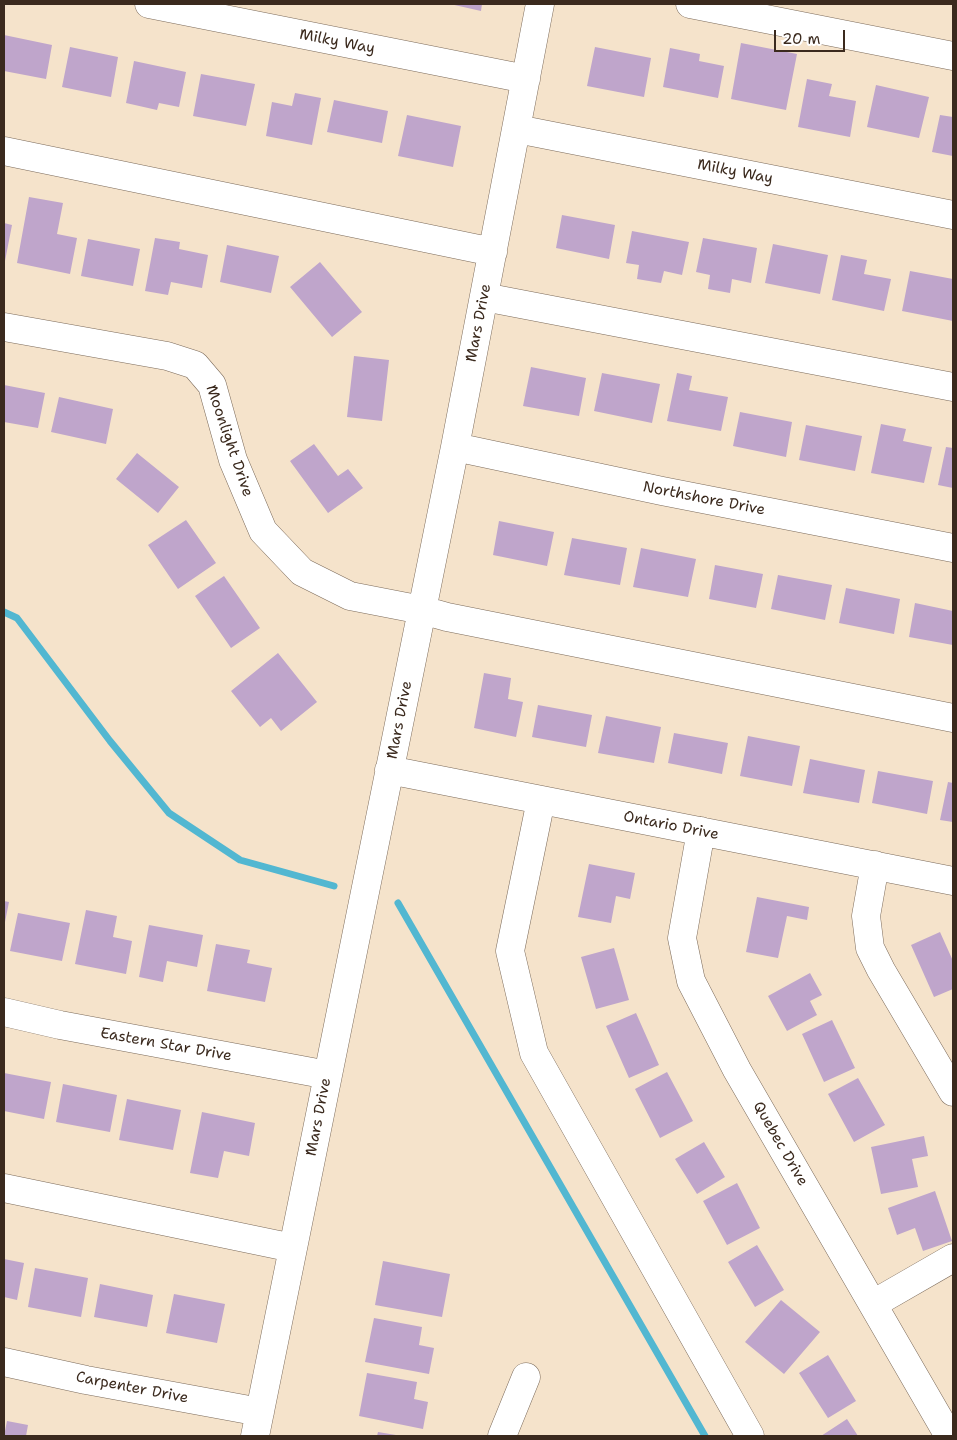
<!DOCTYPE html>
<html>
<head>
<meta charset="utf-8">
<style>
  body { margin:0 }
  #map { position:relative; width:957px; height:1440px; overflow:hidden; background:#f5e3cb; font-family:"Shantell Sans",sans-serif }
  canvas { display:block }
  .frame { position:absolute; inset:0; border:5px solid #3b2a1e; pointer-events:none }
  .scale { position:absolute; left:774px; top:30px; width:71px; height:22px; box-sizing:border-box; border:2px solid #3b2a1e; border-top:0; padding-left:6px; font-size:15px; line-height:18px; white-space:nowrap; color:#3b2a1e; -webkit-text-stroke:4px #fff; paint-order:stroke }
</style>
</head>
<body>
<div id="map">
<canvas width="957" height="1440"></canvas>
<div class="frame"></div>
<div class="scale">20 m</div>
</div>
<script>
const context = document.querySelector('canvas').getContext('2d');
context.lineJoin = 'round';
const toPath = rows => new Path2D(rows.map(r => 'M' + r).join(''));
function trace(path, color, width, dash) { context.strokeStyle = color; context.lineWidth = width; context.lineCap = dash ? 'butt' : 'round'; context.setLineDash(dash || []); context.stroke(path); }
function fill(path, color) { context.fillStyle = color; context.fill(path, 'evenodd'); }
function label(font, color, halo, rows, align = 'center') {
  context.font = font + ' "Shantell Sans",sans-serif'; context.lineWidth = 5; context.setLineDash([]); context.textBaseline = 'middle'; context.strokeStyle = halo; context.fillStyle = color; for (const [text, x, y, turn = 0] of rows) {
    context.save(); context.translate(x, y); context.rotate((+turn || 0) * Math.PI / 180); context.textAlign = isNaN(turn) ? turn : align; if (halo) context.strokeText(text, 0, 0); context.fillText(text, 0, 0); context.restore();
  }
}
const stream = toPath([
  [4,612,17,618,110,741,169,813,240,860,334,886],
  [398,903,705,1436]
]);
const building = toPath([
  [450,4,482,4,481,11],
  [4,35,52,45,46,79,4,71],
  [741,43,797,54,786,110,731,99],
  [70,47,118,57,111,97,62,87],
  [595,47,651,58,644,97,587,86],
  [670,48,700,54,699,61,724,66,718,98,663,87],
  [134,61,186,72,179,107,159,103,157,110,126,103],
  [201,74,255,84,246,126,193,116],
  [807,79,832,84,829,96,856,101,850,137,798,127],
  [876,85,929,97,919,138,867,127],
  [295,93,321,98,312,145,266,136,272,102,292,106],
  [334,100,388,111,382,143,327,132],
  [407,115,461,126,453,167,398,156],
  [940,115,953,117,953,156,932,152],
  [29,197,63,203,57,234,77,238,70,274,17,263],
  [562,215,615,225,609,259,556,248],
  [4,223,12,225,5,261,4,261],
  [632,231,689,242,682,275,664,271,661,283,637,279,639,265,626,263],
  [155,238,180,242,179,249,208,255,202,288,171,282,168,295,145,291],
  [703,238,757,248,751,283,732,279,730,293,708,289,710,275,696,272],
  [88,239,140,249,133,286,81,276],
  [773,244,828,255,820,294,765,283],
  [227,245,279,256,271,293,220,282],
  [841,255,867,260,864,274,891,279,884,311,832,300],
  [320,262,362,312,332,337,290,287],
  [910,271,953,279,953,321,902,311],
  [354,356,389,360,382,421,347,417],
  [531,367,586,378,579,416,523,406],
  [602,373,660,384,652,423,594,411],
  [677,373,692,376,689,390,728,397,721,431,667,421],
  [4,385,45,393,38,428,4,422],
  [59,397,113,409,106,444,51,432],
  [740,412,792,422,786,457,733,446],
  [881,424,906,429,903,441,932,447,924,483,871,473],
  [806,425,862,436,855,471,799,460],
  [314,444,338,476,348,469,363,488,328,513,290,461],
  [946,447,953,448,953,488,938,485],
  [137,453,179,487,158,513,116,479],
  [186,520,216,563,178,589,148,545],
  [499,521,554,532,547,566,493,555],
  [572,538,627,548,620,585,564,575],
  [641,548,696,559,688,597,633,587],
  [715,565,763,574,756,608,709,599],
  [778,575,832,585,825,620,771,609],
  [224,576,260,628,231,648,195,596],
  [846,588,900,599,894,634,839,623],
  [915,603,953,611,953,645,909,637],
  [278,653,317,702,281,731,271,718,260,727,231,691],
  [484,673,511,678,508,699,523,702,516,737,474,728],
  [538,705,592,715,586,747,532,737],
  [606,716,661,727,654,763,598,753],
  [674,733,728,743,722,774,668,763],
  [748,736,800,746,792,786,740,776],
  [810,759,865,770,859,803,803,793],
  [878,771,933,781,927,814,872,803],
  [948,782,953,783,953,822,940,820],
  [589,864,635,873,630,899,616,896,611,923,578,917],
  [757,897,809,907,807,920,787,916,778,958,746,952],
  [4,901,9,902,5,922,4,922],
  [86,910,117,916,113,937,132,941,126,974,75,964],
  [18,913,70,923,62,961,10,951],
  [149,925,203,935,197,967,167,961,163,982,139,977],
  [940,932,953,961,953,989,934,997,911,945],
  [216,944,250,950,247,963,272,968,265,1002,207,991],
  [614,948,629,1000,596,1009,581,957],
  [810,973,822,995,810,1001,817,1015,787,1031,768,996],
  [636,1013,659,1065,629,1078,606,1026],
  [832,1020,855,1068,824,1082,802,1034],
  [667,1072,693,1121,660,1138,635,1089],
  [4,1073,51,1082,44,1119,4,1111],
  [858,1078,885,1125,854,1142,828,1094],
  [63,1084,117,1095,110,1132,56,1122],
  [127,1099,181,1110,173,1150,119,1140],
  [202,1112,255,1123,249,1156,224,1151,218,1178,190,1173],
  [924,1136,928,1156,912,1159,918,1187,881,1194,871,1147],
  [704,1142,725,1177,697,1194,675,1159],
  [737,1183,760,1228,727,1245,703,1201],
  [935,1191,952,1241,923,1251,915,1228,897,1235,888,1208],
  [757,1245,784,1290,755,1307,728,1262],
  [4,1259,24,1263,17,1300,4,1297],
  [383,1261,450,1274,442,1317,375,1305],
  [35,1268,88,1278,81,1317,28,1307],
  [100,1284,153,1295,147,1327,94,1317],
  [174,1294,225,1304,217,1343,166,1333],
  [781,1300,820,1332,784,1374,745,1342],
  [374,1318,422,1327,419,1345,434,1348,429,1374,365,1362],
  [828,1355,856,1401,828,1418,799,1373],
  [367,1373,417,1382,414,1399,428,1402,423,1429,359,1416],
  [847,1419,858,1436,821,1436],
  [7,1421,28,1425,26,1436,4,1436],
  [378,1432,396,1435,396,1436,377,1436]
]);
const minor = toPath([
  [149,4,526,79],
  [690,4,953,56],
  [517,129,953,215],
  [4,151,493,252],
  [484,297,953,387],
  [4,327,167,356,195,365,212,385,233,460,263,531,302,572,350,596,422,610,447,617,953,718],
  [455,447,662,491,953,548],
  [389,770,953,881],
  [541,800,510,951,534,1053,750,1436],
  [701,831,682,938,691,981,737,1070,949,1436],
  [875,865,866,916,870,948,881,970,953,1092],
  [4,1012,60,1025,328,1075],
  [4,1188,293,1248],
  [873,1304,953,1258],
  [4,1362,86,1380,260,1412],
  [255,1436,455,447,540,4],
  [502,1436,526,1377]
]);
const streetNames = [
  ["Milky Way",337,42,11],
  ["Milky Way",735,172,11],
  ["Mars Drive",479,323,-79],
  ["Moonlight Drive",229,441,71],
  ["Northshore Drive",704,499,11],
  ["Mars Drive",400,720,-79],
  ["Ontario Drive",671,826,11],
  ["Eastern Star Drive",166,1045,10],
  ["Mars Drive",319,1117,-79],
  ["Quebec Drive",780,1144,60],
  ["Carpenter Drive",132,1388,11]
];
trace(stream, '#52b7d1', 7);
fill(building, '#bfa5cb');
trace(minor, '#7c6b5b', 29);
trace(minor, '#fff', 28);
label('15px', '#3b2a1e', '#fff', streetNames);
</script>
</body>
</html>
